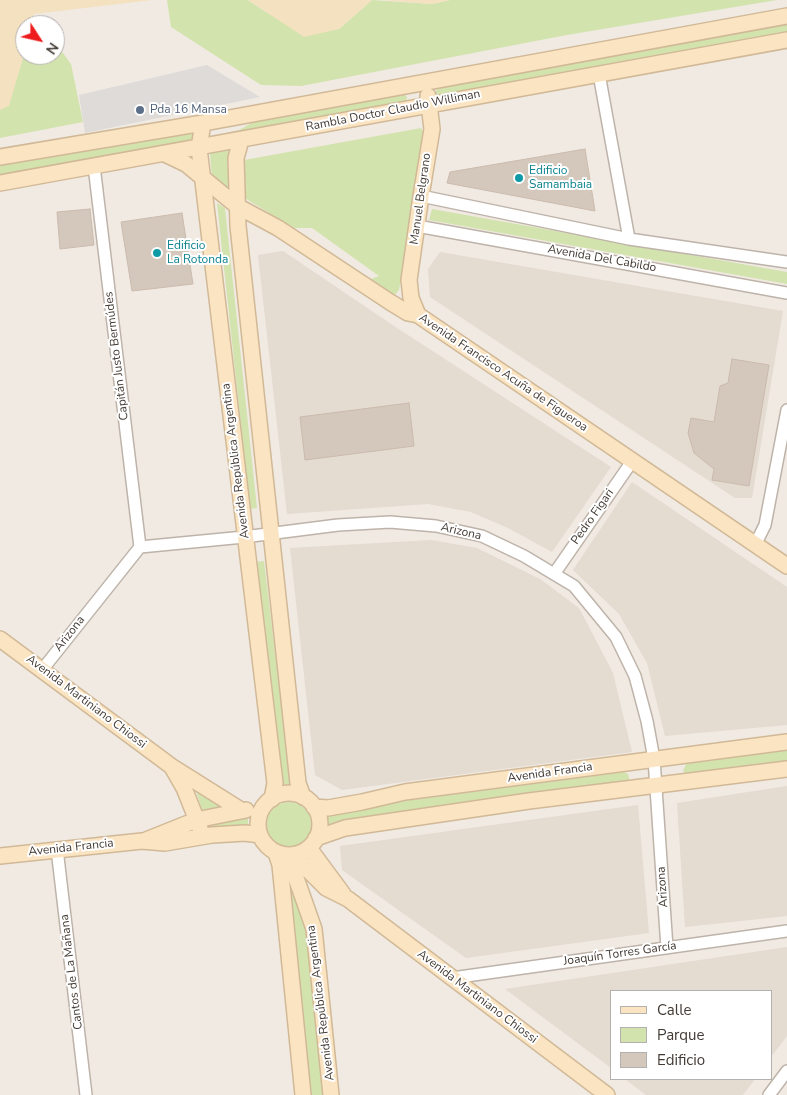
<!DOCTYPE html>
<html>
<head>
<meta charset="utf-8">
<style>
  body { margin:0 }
  #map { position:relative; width:787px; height:1095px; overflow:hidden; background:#f0eae3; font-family:"Nunito Sans",sans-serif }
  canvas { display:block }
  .legend { position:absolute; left:610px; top:990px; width:162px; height:90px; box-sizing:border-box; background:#fff; border:1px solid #b3b0ad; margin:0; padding:6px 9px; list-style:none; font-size:15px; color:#423a33 }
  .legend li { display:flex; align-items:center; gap:10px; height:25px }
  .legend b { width:25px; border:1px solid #b3b0ad }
  .north { position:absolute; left:15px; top:15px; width:50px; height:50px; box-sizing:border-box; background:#fff; border:1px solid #b3b0ad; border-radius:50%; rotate:125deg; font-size:14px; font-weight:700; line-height:20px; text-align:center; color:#423a33 }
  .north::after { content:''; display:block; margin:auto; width:18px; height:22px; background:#ee1c1c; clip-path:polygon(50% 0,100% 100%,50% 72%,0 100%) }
</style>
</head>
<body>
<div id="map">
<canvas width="787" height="1095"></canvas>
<ul class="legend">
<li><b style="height:6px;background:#fbe4c2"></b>Calle</li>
<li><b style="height:14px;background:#d3e3ad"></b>Parque</li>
<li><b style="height:14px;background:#d4c7bc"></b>Edificio</li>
</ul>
<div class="north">N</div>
</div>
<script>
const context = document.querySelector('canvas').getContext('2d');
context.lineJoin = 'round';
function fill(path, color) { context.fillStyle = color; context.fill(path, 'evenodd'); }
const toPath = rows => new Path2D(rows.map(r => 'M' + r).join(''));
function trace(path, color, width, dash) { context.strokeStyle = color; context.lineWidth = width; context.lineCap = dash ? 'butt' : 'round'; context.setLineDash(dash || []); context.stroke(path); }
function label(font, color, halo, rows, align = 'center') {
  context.font = font + ' "Nunito Sans",sans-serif'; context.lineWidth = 4; context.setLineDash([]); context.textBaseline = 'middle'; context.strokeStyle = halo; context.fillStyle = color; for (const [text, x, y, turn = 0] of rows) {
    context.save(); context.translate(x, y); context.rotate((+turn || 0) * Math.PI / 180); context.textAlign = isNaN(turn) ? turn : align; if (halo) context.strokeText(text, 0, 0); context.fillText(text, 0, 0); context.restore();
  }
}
const residential = toPath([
  [283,251,391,324,611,467,552,552,508,528,471,512,428,504,287,514,258,255],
  [440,252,783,311,752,498,735,498,430,297,428,269],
  [632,482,787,587,787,725,665,736,647,663,619,614,573,570],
  [431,540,477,548,540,579,579,608,613,673,632,752,342,790,315,775,290,548],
  [787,786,787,916,685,927,677,803],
  [638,805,649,933,466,958,342,870,340,846],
  [787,947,787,1036,771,1057,771,991,611,991,611,1068,505,989],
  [625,1079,755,1079,743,1095,646,1095]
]);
const green = toPath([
  [167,0,248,0,266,12,339,29,372,0,432,4,450,0,777,0,567,35,301,86,261,85,171,27],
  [787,24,787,35,439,97,435,93,438,87],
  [55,42,71,64,83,122,0,138,0,108,17,77,25,51,25,55,55,55],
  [403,93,407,97,406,102,215,138,214,136,239,130,259,119],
  [421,128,425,135,399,290,394,296,371,279,379,276,312,228,294,228,243,197,244,160],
  [188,131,193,136,191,141,0,175,0,165],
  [230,149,227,161,230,189,227,190,212,178,210,153],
  [217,203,225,208,257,508,250,509],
  [432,209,787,272,787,284,429,220],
  [264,561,291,784,282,785,256,562],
  [787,750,787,763,688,776,683,771,686,764],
  [624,772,628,774,629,777,629,780,626,783,340,822,326,825,325,815,359,811,396,802],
  [189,780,228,809,203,813,197,794],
  '266 825a23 23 0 1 1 46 0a23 23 0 1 1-46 0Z',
  [248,817,248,826,214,829,205,823],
  [286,864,308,932,323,1095,311,1095]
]);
const sand = toPath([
  [0,0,152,0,34,14,31,25,25,25,25,51,9,106,0,110],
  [248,0,372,0,339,29,304,37],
  [383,0,450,0,432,4]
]);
const parking = toPath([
  [207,65,260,97,85,133,79,95]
]);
const building = toPath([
  [585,149,595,211,447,183,450,172,585,149],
  [90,209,94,245,60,249,57,212,90,209],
  [182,213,193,284,132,291,121,222,182,213],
  [732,359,769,365,749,486,712,480,714,469,694,453,688,433,691,418,714,422,720,386,728,383,732,359],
  [409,403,414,446,305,460,300,417,409,403]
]);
const street = toPath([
  [599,74,629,239],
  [94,166,140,547],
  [421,196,629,239,787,262],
  [417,226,787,293],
  [755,545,765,525,787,410],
  [554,574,633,460],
  [42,670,140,547,244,537,338,525,390,522,436,526,482,536,524,556,574,586,616,637,635,676,647,721,654,759,667,948],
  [57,849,86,1095],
  [452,978,787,931],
  [769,1095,787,1071]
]);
const secondary = toPath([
  [203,123,199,148,275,783,272,799],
  [241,140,236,158,238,226,298,783,303,797],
  [165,154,186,164,237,206,278,228,390,302,408,313,418,315,787,566],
  [0,157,203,123,787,16],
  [0,183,787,40],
  [418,315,411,298,409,280,421,196,432,129,428,96],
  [0,639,171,766,241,810],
  [172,767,184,788,200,828],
  '258 824a31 31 0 1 1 62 0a31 31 0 1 1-62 0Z',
  [314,807,328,808,362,802,405,792,787,742],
  [316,838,345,828,529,801,787,769],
  [146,840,196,820,246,810],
  [309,848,343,894],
  [276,853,280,865,303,1095],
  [290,855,295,875,314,929,331,1095],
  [293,855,326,888,348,899,607,1095],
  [0,856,142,841,165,843,212,835,245,833,260,835]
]);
const markers = [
  [140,110,5,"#5c6f8a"],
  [519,178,5,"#0f9aa8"],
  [157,253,5,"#0f9aa8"]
];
const serviceNames = [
  ["Pda 16 Mansa",150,110]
];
const streetNames = [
  ["Rambla Doctor Claudio Williman",393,111,-11],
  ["Manuel Belgrano",421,199,-82],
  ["Avenida Del Cabildo",602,259,10],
  ["Capitán Justo Bermúdes",117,356,-97],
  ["Avenida Francisco Acuña de Figueroa",503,373,34],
  ["Avenida República Argentina",236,461,-97],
  ["Pedro Figari",593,517,-55],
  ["Arizona",461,532,13],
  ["Arizona",70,634,-52],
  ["Avenida Martiniano Chiossi",86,702,37],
  ["Avenida Francia",550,773,-8],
  ["Avenida Francia",71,848,-6],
  ["Arizona",663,887,-94],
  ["Joaquín Torres García",620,954,-8],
  ["Cantos de La Mañana",72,972,-97],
  ["Avenida Martiniano Chiossi",477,997,37],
  ["Avenida República Argentina",321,1003,-97]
];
const cultureNames = [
  ["Edificio",529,171],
  ["Samambaia",529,185],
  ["Edificio",167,246],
  ["La Rotonda",167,260]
];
fill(residential, '#e4dbd1');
fill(green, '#d3e3ad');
fill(sand, '#f4e1bf');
fill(parking, '#dedbd8');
fill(building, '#d4c7bc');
trace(building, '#cbbbac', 1);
trace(street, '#beb3a9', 14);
trace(secondary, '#d1b997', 18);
trace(street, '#fff', 11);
trace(secondary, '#fbe4c2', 15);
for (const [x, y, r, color] of markers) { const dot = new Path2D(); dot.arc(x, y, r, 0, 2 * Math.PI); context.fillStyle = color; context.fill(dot); trace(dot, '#fff', 2); }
label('12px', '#4e5e75', '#fff', serviceNames, 'left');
label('12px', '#423a33', '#fff', streetNames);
label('12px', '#0d838f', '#fff', cultureNames, 'left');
</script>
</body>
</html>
